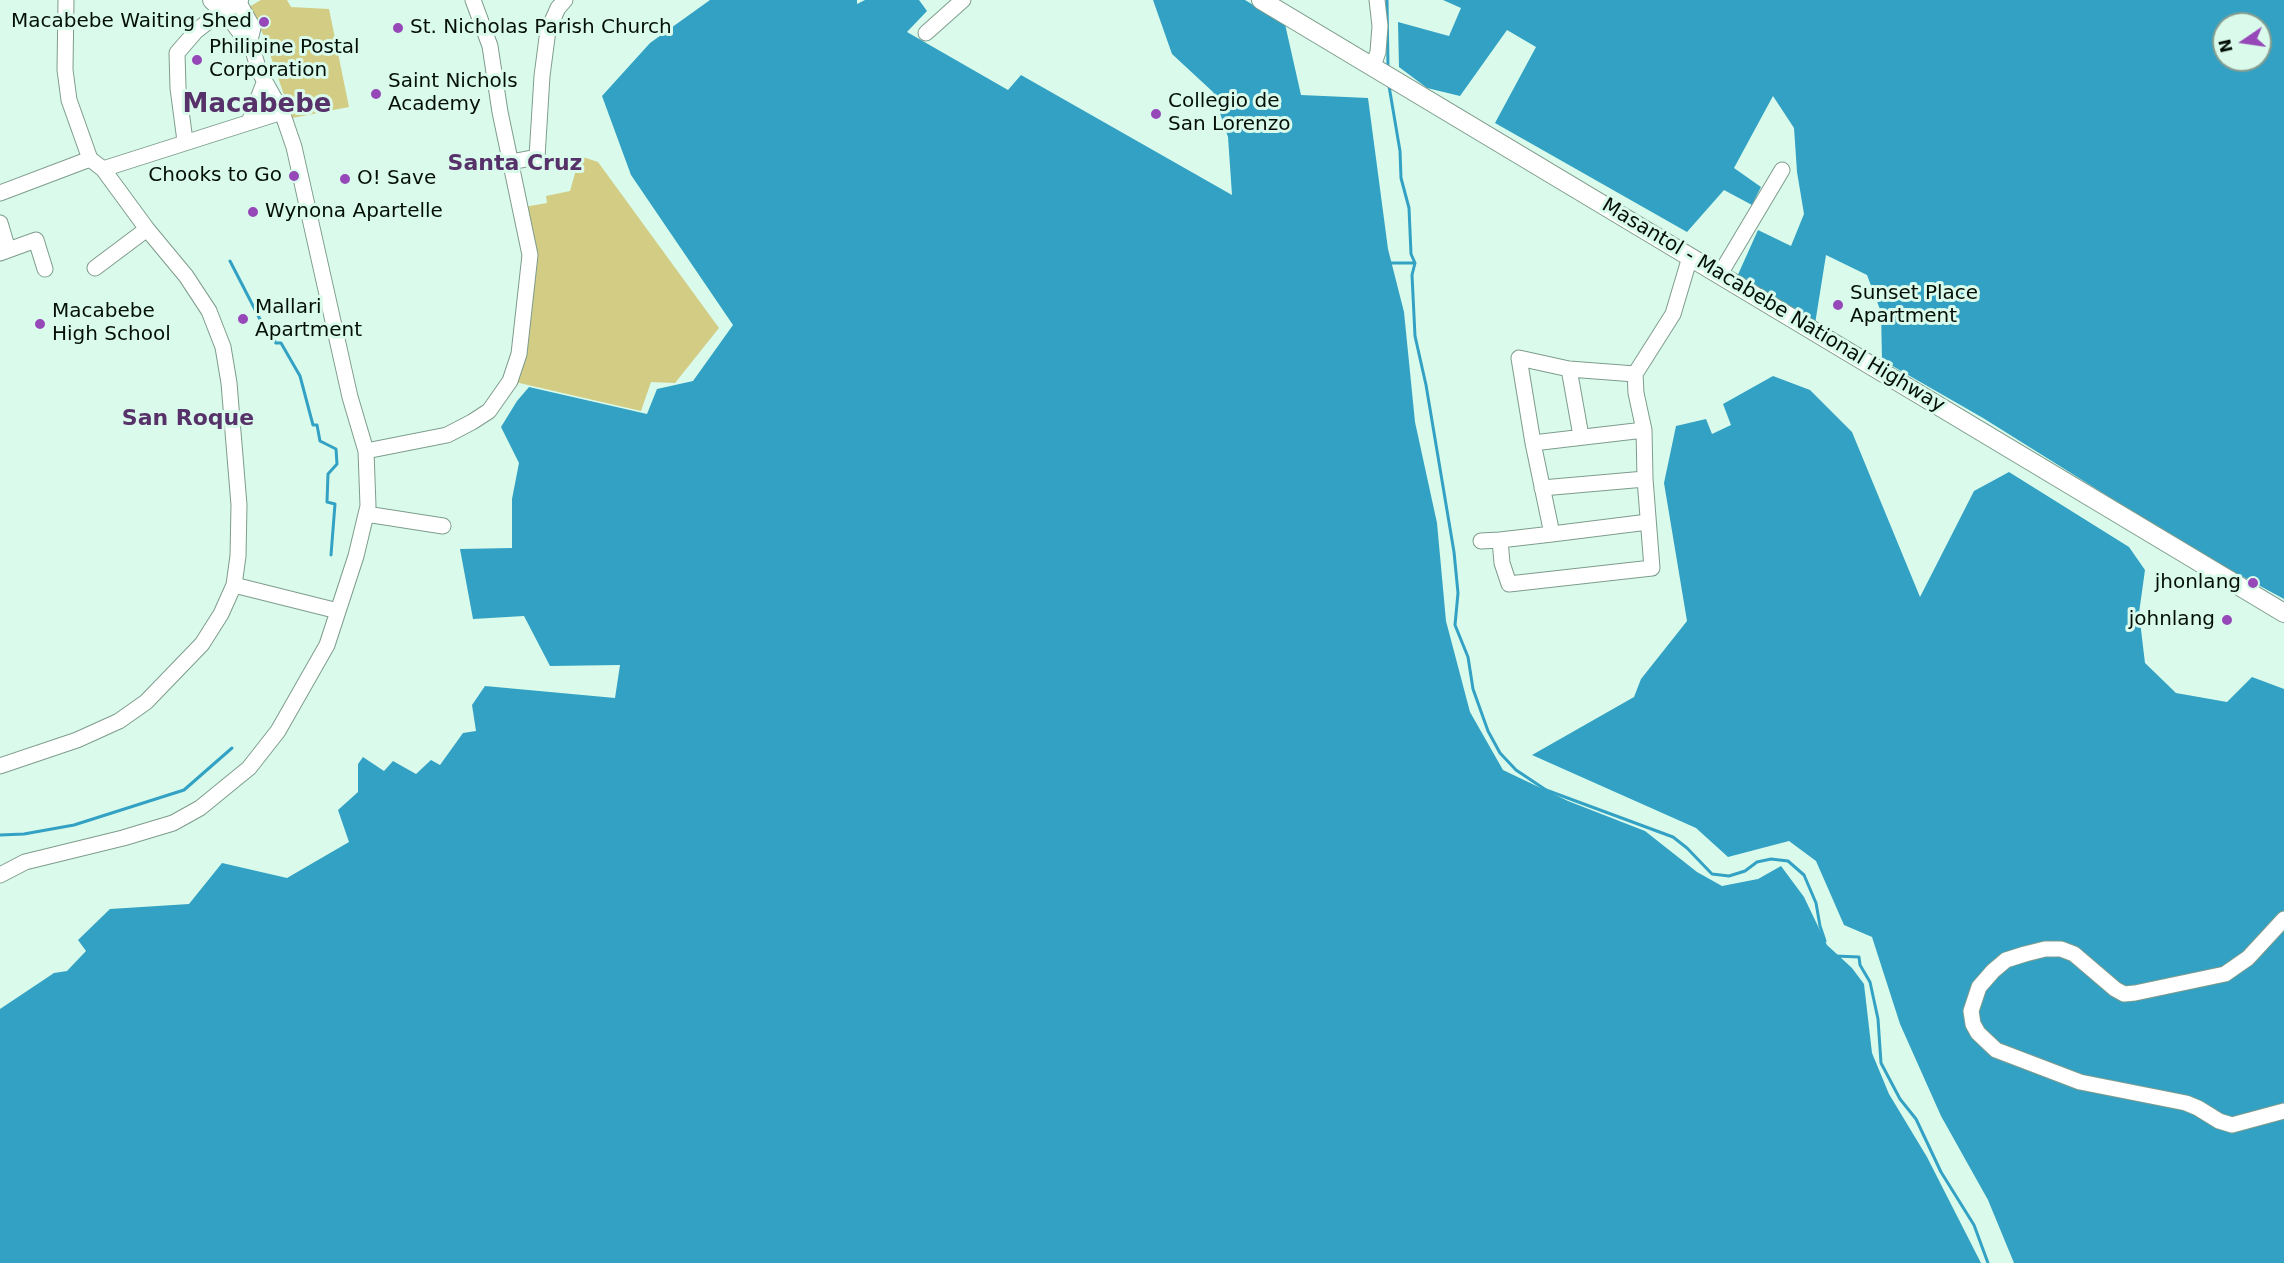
<!DOCTYPE html>
<html>
<head>
<meta charset="utf-8">
<style>
  body { margin:0 }
  #map { position:relative; width:2284px; height:1263px; overflow:hidden; background:#dafbeb; font-family:"DejaVu Sans",sans-serif }
  canvas { display:block }
  .north { position:absolute; left:2212px; top:12px; width:60px; height:60px; box-sizing:border-box; background:#dafbeb; border:2px solid #849d91; border-radius:50%; rotate:257deg; font-size:16px; font-weight:700; line-height:24px; text-align:center; color:#040f0a }
  .north::after { content:''; display:block; margin:auto; width:21px; height:27px; background:#9648b9; clip-path:polygon(50% 0,100% 100%,50% 72%,0 100%) }
</style>
</head>
<body>
<div id="map">
<canvas width="2284" height="1263"></canvas>
<div class="north">N</div>
</div>
<script>
const context = document.querySelector('canvas').getContext('2d');
context.lineJoin = 'round';
function fill(path, color) { context.fillStyle = color; context.fill(path, 'evenodd'); }
const toPath = rows => new Path2D(rows.map(r => 'M' + r).join(''));
function trace(path, color, width, dash) { context.strokeStyle = color; context.lineWidth = width; context.lineCap = dash ? 'butt' : 'round'; context.setLineDash(dash || []); context.stroke(path); }
function label(font, color, halo, rows, align = 'center') {
  context.font = font + ' "DejaVu Sans",sans-serif'; context.lineWidth = 6; context.setLineDash([]); context.textBaseline = 'middle'; context.strokeStyle = halo; context.fillStyle = color; for (const [text, x, y, turn = 0] of rows) {
    context.save(); context.translate(x, y); context.rotate((+turn || 0) * Math.PI / 180); context.textAlign = isNaN(turn) ? turn : align; if (halo) context.strokeText(text, 0, 0); context.fillText(text, 0, 0); context.restore();
  }
}
const green = toPath([
  [261,0,287,0,291,7,329,9,349,107,292,118,263,34,249,7],
  [580,156,598,162,719,328,675,383,651,382,641,411,515,382,527,337,524,207,547,203,546,196,570,191]
]);
const water = toPath([
  [710,0,857,0,857,4,865,0,919,0,927,11,907,32,1008,90,1021,75,1232,195,1228,137,1213,92,1172,54,1153,0,1245,0,1285,24,1301,95,1368,98,1388,249,1404,312,1415,422,1437,523,1446,621,1470,712,1503,770,1568,801,1645,831,1697,872,1722,886,1758,879,1781,866,1804,897,1827,945,1852,968,1864,984,1872,1053,1889,1094,1927,1157,1981,1263,0,1263,0,1009,54,973,67,971,86,951,78,940,110,909,189,904,222,863,287,878,349,842,338,810,358,792,358,764,363,757,384,771,393,761,416,774,431,760,440,765,463,733,476,731,472,705,485,686,615,698,620,665,550,666,524,616,473,619,460,549,512,548,512,499,519,463,501,427,517,401,529,387,647,414,657,389,693,381,733,325,631,175,602,96,650,43],
  [1443,0,2284,0,2284,599,2170,537,2138,515,1983,418,1882,360,1881,312,1867,275,1826,255,1815,324,1736,279,1758,230,1791,246,1804,214,1797,172,1794,128,1773,96,1734,168,1761,187,1752,205,1724,190,1687,232,1495,123,1536,47,1507,30,1460,96,1427,88,1399,67,1398,22,1449,36,1461,8],
  [2224,24,2260,24,2260,60,2224,60],
  [1773,376,1810,390,1852,432,1920,597,1974,491,2009,472,2129,547,2145,570,2139,613,2145,663,2176,693,2227,702,2252,677,2284,689,2284,1263,2014,1263,1988,1200,1941,1116,1900,1024,1872,937,1844,925,1816,861,1789,841,1728,857,1696,828,1532,755,1634,697,1641,679,1687,621,1664,483,1676,426,1706,419,1712,434,1731,425,1723,404]
]);
const stream = toPath([
  [1387,0,1388,67],
  [1389,86,1400,151,1401,178,1409,208,1411,254,1415,263,1412,275,1415,336,1426,385,1454,552,1458,593,1455,625,1468,657,1473,689,1488,731,1500,753,1516,770,1546,790,1673,837,1687,848,1712,874,1729,876,1745,871,1757,862,1771,859,1788,861,1804,875,1816,903,1820,926,1825,941],
  [230,261,265,329,276,343,281,343,300,376,313,425,317,425,320,441,336,449,337,464,328,474,327,502,335,504,331,555],
  [1389,263,1415,263],
  [0,835,24,834,74,825,184,790,232,748],
  [1835,956,1859,957,1860,965,1870,982,1878,1019,1881,1063,1900,1099,1916,1119,1941,1172,1974,1225,1988,1263]
]);
const minor = toPath([
  [66,0,65,70,69,100,90,159],
  [926,33,963,0],
  [1373,66,1378,52,1380,26,1377,0],
  [249,122,264,83],
  [185,141,178,88,177,53,196,31,223,10,241,34,250,40],
  [511,162,537,157,542,76,548,30,558,8,565,0],
  [0,193,90,159,103,169,282,112],
  [0,223,8,250],
  [0,253,36,240,45,269],
  [95,268,147,229],
  [1720,274,1782,170],
  [1569,369,1581,436],
  [1635,374,1569,369,1519,358,1533,443,1552,534,1500,540,1502,563,1509,584,1652,568,1645,479,1644,430,1636,393,1635,374,1673,314,1690,257],
  [1533,443,1644,430],
  [366,451,447,435,472,422,489,411,510,381,519,354,530,255,500,112,490,46,473,0],
  [1542,488,1645,479],
  [366,514,443,526],
  [1552,534,1648,522],
  [1481,541,1500,540],
  [234,585,338,611],
  [0,766,77,740,119,721,146,702,202,644,221,614,234,585,238,556,239,505,229,383,223,347,209,311,186,276,147,229,103,169],
  [0,875,25,862,123,838,173,823,200,808,249,768,278,731,327,645,356,556,368,506,366,451,350,397,294,147,282,112,259,71,250,40,253,28,238,1],
  [2284,919,2248,958,2225,974,2135,993,2124,994,2115,989,2074,954,2061,949,2045,949,2025,954,2006,960,1993,971,1979,987,1971,1011,1973,1024,1978,1033,1996,1050,2080,1082,2186,1103,2198,1108,2219,1121,2232,1125,2284,1111]
]);
const major = toPath([
  [212,0,223,10,239,0],
  [1261,0,2284,613]
]);
const markers = [
  [264,22,6,"#9648b9"],
  [398,28,6,"#9648b9"],
  [197,60,6,"#9648b9"],
  [376,94,6,"#9648b9"],
  [1156,114,6,"#9648b9"],
  [294,176,6,"#9648b9"],
  [345,179,6,"#9648b9"],
  [253,212,6,"#9648b9"],
  [1838,305,6,"#9648b9"],
  [243,319,6,"#9648b9"],
  [40,324,6,"#9648b9"],
  [2253,583,6,"#9648b9"],
  [2227,620,6,"#9648b9"]
];
const poiNames = [
  ["Macabebe Waiting Shed",252,22,"right"],
  ["St. Nicholas Parish Church",410,28],
  ["Philipine Postal",209,48],
  ["Corporation",209,71],
  ["Saint Nichols",388,82],
  ["Academy",388,105],
  ["Collegio de",1168,102],
  ["San Lorenzo",1168,125],
  ["Chooks to Go",282,176,"right"],
  ["O! Save",357,179],
  ["Wynona Apartelle",265,212],
  ["Sunset Place",1850,294],
  ["Apartment",1850,317],
  ["Mallari",255,308],
  ["Apartment",255,331],
  ["Macabebe",52,312],
  ["High School",52,335],
  ["jhonlang",2241,583,"right"],
  ["johnlang",2215,620,"right"]
];
const streetNames = [
  ["Masantol - Macabebe National Highway",1773,306,31]
];
const quarterNames = [
  ["Santa Cruz",515,164],
  ["San Roque",188,419]
];
const districtNames = [
  ["Macabebe",257,105]
];
fill(green, '#d2cc84');
fill(water, '#33a1c4');
trace(stream, '#33a1c4', 3);
trace(minor, '#7e9c8d', 17);
trace(major, '#7e9c8d', 20);
trace(minor, '#fff', 15);
trace(major, '#fff', 18);
for (const [x, y, r, color] of markers) { const dot = new Path2D(); dot.arc(x, y, r, 0, 2 * Math.PI); context.fillStyle = color; context.fill(dot); trace(dot, '#dafbeb', 2); }
label('20px', '#040f0a', '#dafbeb', poiNames, 'left');
label('20px', '#040f0a', '#dafbeb', streetNames);
label('bold 22px', '#573169', '#dafbeb', quarterNames);
label('bold 26px', '#573169', '#dafbeb', districtNames);
</script>
</body>
</html>
